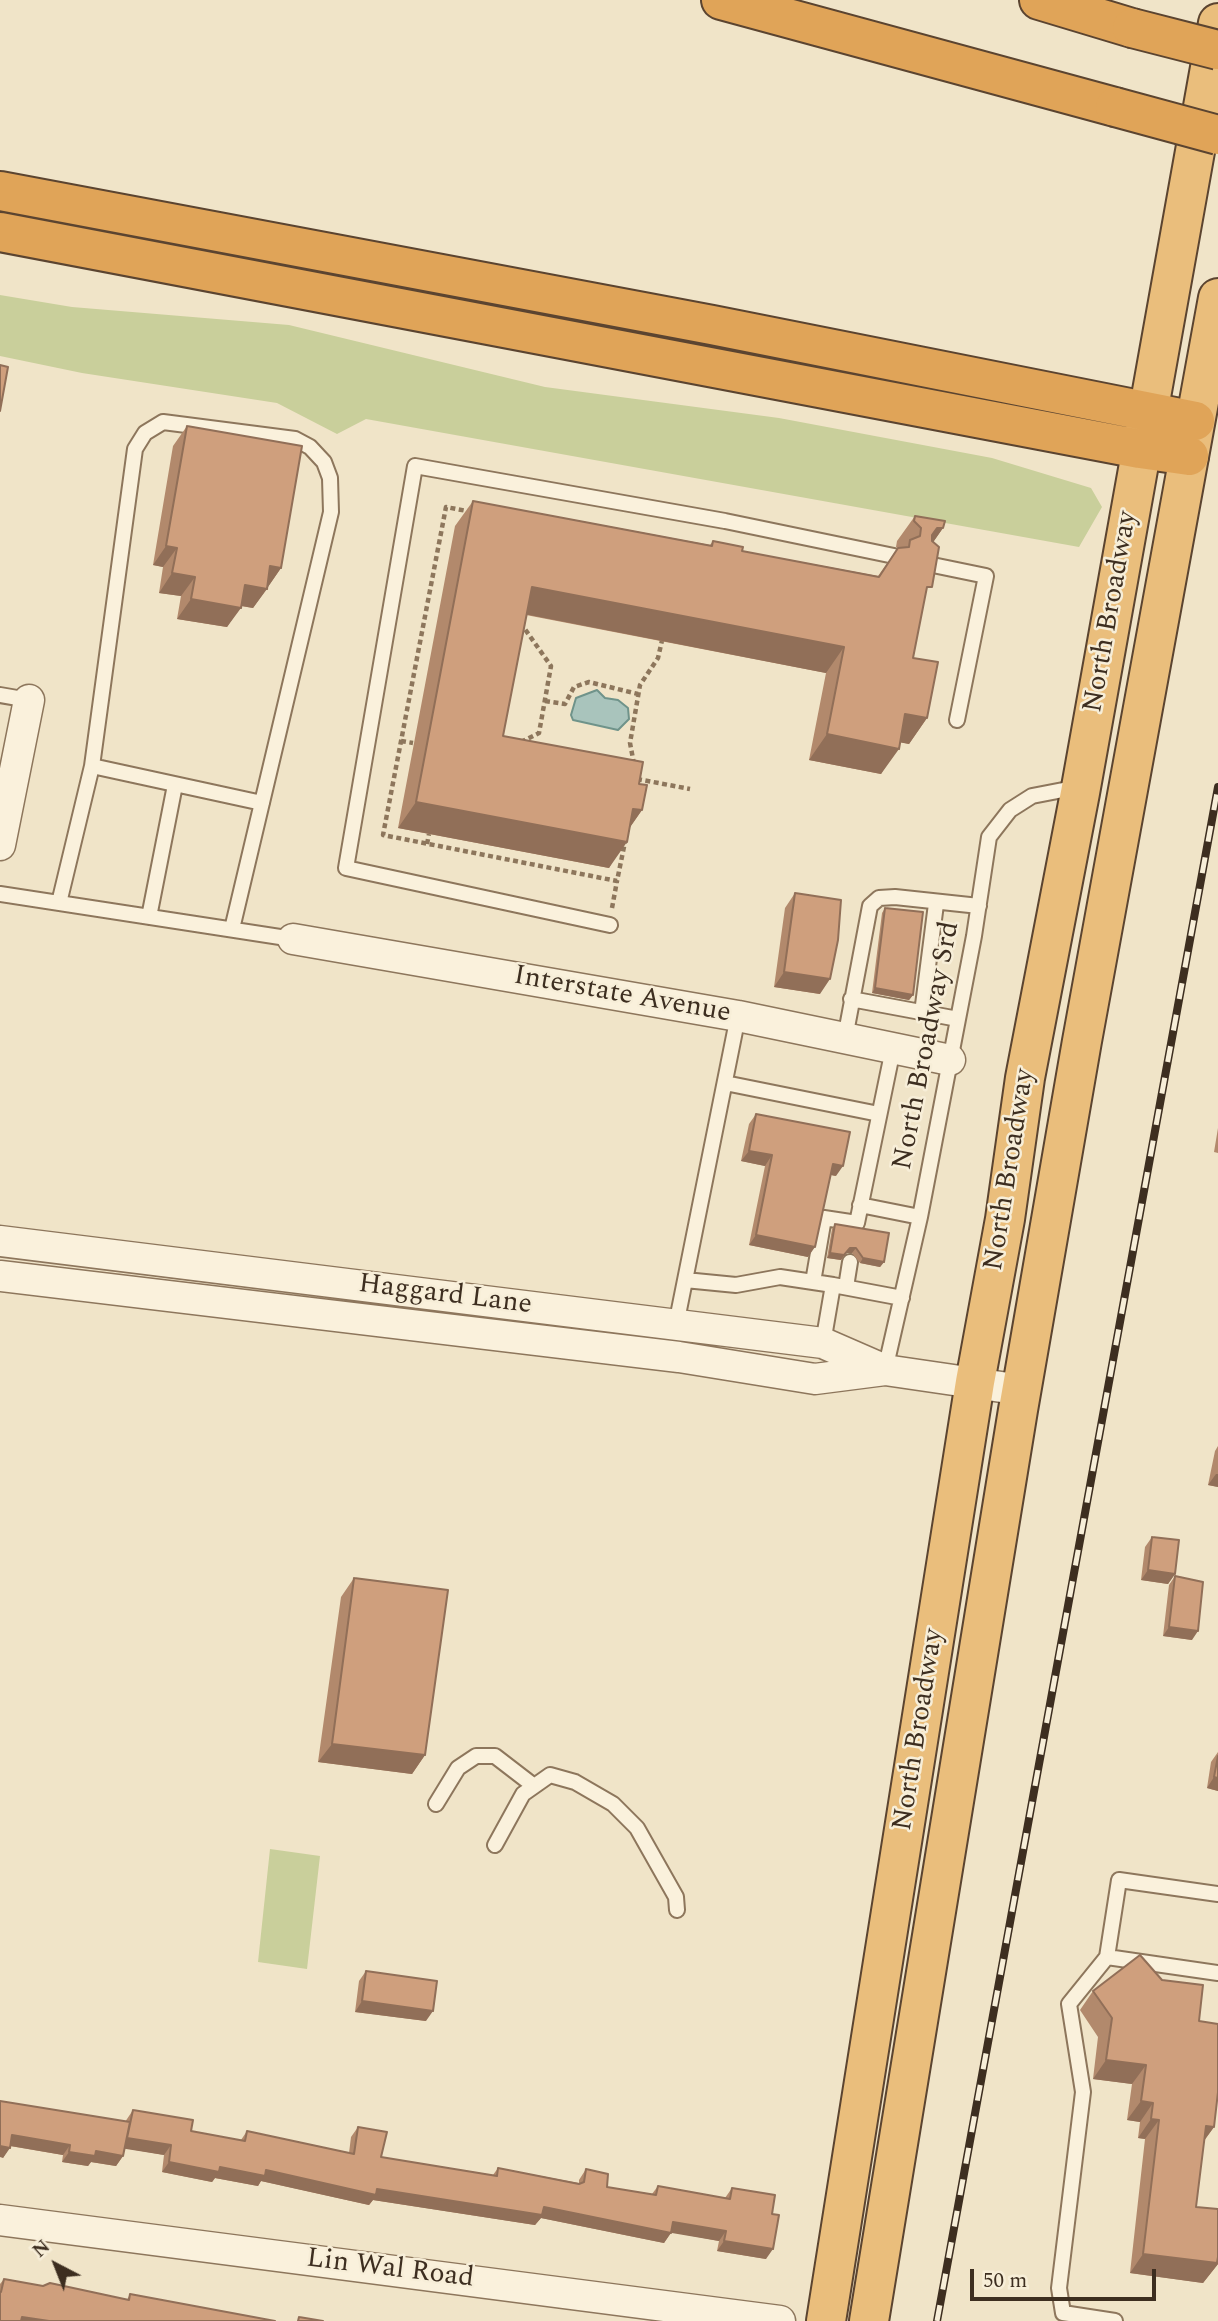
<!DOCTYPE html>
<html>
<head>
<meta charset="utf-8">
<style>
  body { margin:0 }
  #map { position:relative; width:1218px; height:2321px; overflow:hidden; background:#f0e4c8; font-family:Spectral,serif }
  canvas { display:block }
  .north { position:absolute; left:21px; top:2230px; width:70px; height:70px; -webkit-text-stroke:5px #f7eed8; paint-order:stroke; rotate:318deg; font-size:19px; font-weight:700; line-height:28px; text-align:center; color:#3d2e20 }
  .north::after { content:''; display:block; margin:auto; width:24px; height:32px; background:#3d2e20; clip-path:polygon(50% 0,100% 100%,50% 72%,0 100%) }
  .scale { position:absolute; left:970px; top:2269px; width:186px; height:32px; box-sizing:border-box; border:4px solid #3d2e20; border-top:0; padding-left:9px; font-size:21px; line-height:24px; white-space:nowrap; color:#3d2e20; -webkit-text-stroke:5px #f7eed8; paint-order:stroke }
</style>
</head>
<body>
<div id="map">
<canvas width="1218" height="2321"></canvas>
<div class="north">N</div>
<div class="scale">50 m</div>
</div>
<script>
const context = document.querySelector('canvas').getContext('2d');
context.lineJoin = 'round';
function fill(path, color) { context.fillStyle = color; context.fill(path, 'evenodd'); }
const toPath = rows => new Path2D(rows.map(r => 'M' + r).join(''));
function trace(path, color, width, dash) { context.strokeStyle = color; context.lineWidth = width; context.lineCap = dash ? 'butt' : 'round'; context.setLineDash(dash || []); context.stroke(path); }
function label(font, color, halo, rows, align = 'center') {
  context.font = font + ' Spectral,serif'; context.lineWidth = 5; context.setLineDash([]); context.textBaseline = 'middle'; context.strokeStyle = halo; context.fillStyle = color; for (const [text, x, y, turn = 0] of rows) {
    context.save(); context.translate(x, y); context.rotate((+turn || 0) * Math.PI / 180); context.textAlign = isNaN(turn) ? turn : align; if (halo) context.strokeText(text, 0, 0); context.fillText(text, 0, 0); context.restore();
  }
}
const green = toPath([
  [0,295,72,307,289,325,545,387,779,418,992,458,1091,488,1102,507,1079,547,366,419,337,434,277,403,82,373,0,356],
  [270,1849,320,1856,307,1969,258,1962]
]);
const water = toPath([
  [597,690,605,698,618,700,628,708,629,719,618,730,573,720,571,715,576,698,597,690]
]);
const path = toPath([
  [472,512,446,507,383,835,617,881,625,842],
  [545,701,565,704,574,687,589,682,638,694],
  [401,741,413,743],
  [521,742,539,733,551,666,522,625],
  [634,764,630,743,640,685,658,658,663,636],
  [637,779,690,789],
  [427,844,429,834],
  [612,908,617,881]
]);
const service = toPath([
  [923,563,986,576,957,720],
  [0,695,29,700],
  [92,766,262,803],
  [0,894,293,939],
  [59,903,92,766,135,449,145,433,163,422,295,439,310,447,324,462,330,478,331,512,232,929],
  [149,917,175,785],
  [610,925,346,868,415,466,725,521,894,556],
  [851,999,958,1019],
  [922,1013,936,904],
  [845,1038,870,906,879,898,895,897,979,906],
  [725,1083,879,1114],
  [860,1205,920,1217],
  [685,1280,736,1285,780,1277,833,1285],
  [813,1282,824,1218,857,1223,893,1049],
  [846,1287,850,1262],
  [676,1325,738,1016],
  [823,1343,833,1285,902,1298],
  [885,1370,920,1217,974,936,989,837,1010,810,1032,796,1063,790,1078,793],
  [436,1804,458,1768,476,1756,495,1756,534,1786],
  [495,1845,523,1794,550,1775,575,1782,613,1804,637,1828,676,1897,677,1910],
  [1107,1957,1218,1973],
  [1115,2321,1063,2313,1059,2288,1083,2092,1069,2004,1107,1957,1119,1880,1218,1894]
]);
const minor = toPath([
  [0,845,29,700],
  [293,939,738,1016,950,1060],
  [0,1241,823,1343,885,1370,1022,1390],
  [0,1276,679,1357,815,1379,885,1370],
  [0,2220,780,2321]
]);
const trunk = toPath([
  [826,2321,975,1382,1005,1219,1025,1078,1080,793,1218,23],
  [869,2321,1018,1410,1082,1041,1218,298]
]);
const motorway = toPath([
  [721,0,1115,107],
  [1039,0,1132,28],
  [0,191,712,325,1195,421],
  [0,232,1140,449,1189,456]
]);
const rail = toPath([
  [937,2321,1218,787]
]);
const motorwayBridge = toPath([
  [1132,28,1218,50],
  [1115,107,1218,135]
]);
const wall = toPath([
  [187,426,281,568,253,608,241,606,227,627,177,619,181,596,159,593,163,567,153,565,173,446],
  [473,501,710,545,713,541,742,551,878,576,898,548,896,547,897,541,915,516,943,528,933,542,925,596,913,658,927,718,909,744,900,742,881,774,809,760,826,673,526,615,503,736,639,784,642,810,630,827,609,868,398,828,455,526],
  [795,893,820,994,774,987,785,908],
  [885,908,913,995,909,1000,872,993,882,913],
  [756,1114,836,1176,831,1175,808,1257,749,1245,765,1166,741,1161,749,1124],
  [1218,1128,1218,1153,1214,1152],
  [835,1224,884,1262,880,1267,860,1263,852,1253,846,1253,841,1260,827,1258,832,1229],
  [1218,1446,1218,1487,1208,1485,1215,1451],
  [1152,1537,1175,1574,1168,1584,1141,1580,1145,1547],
  [1175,1576,1192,1640,1163,1636,1169,1585],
  [354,1578,425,1755,412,1774,318,1762,341,1597],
  [1218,1752,1218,1791,1207,1788,1211,1762],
  [366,1971,426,2021,355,2012,359,1981],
  [1093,1991,1199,2021,1214,2127,1204,2141,1196,2207,1218,2209,1218,2264,1203,2283,1130,2273,1145,2139,1138,2138,1140,2122,1127,2120,1132,2084,1093,2079,1098,2037,1080,2010],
  [0,2101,125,2122,133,2110,191,2131,241,2140,247,2131,349,2153,351,2137,358,2127,381,2157,493,2175,498,2168,579,2183,579,2180,586,2169,607,2187,652,2194,658,2186,725,2198,732,2188,772,2214,766,2259,717,2251,719,2241,671,2232,664,2243,541,2218,535,2225,373,2200,369,2205,261,2181,258,2186,215,2178,212,2182,162,2172,164,2155,124,2148,123,2156,116,2166,91,2162,88,2166,62,2162,63,2155,10,2146,3,2158],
  [4,2279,43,2286,127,2300,130,2294,275,2321,0,2321,0,2284]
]);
const shadedWall = toPath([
  [937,528,943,528,925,554,932,535],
  [166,546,177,548,163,567,153,565],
  [270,566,281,568,268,587,257,585],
  [172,573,195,577,181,596,159,593],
  [245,585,267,589,253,608,231,604],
  [532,587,844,647,826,673,514,612],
  [191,599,241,608,227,627,177,619],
  [905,714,927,718,909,744,887,740],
  [827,734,899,749,881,774,809,760],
  [416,802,627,842,609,868,398,828],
  [633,809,642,810,624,836],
  [784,972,830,979,820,994,774,987],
  [875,988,913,995,909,1000,872,993],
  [749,1151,772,1155,765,1166,741,1161],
  [833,1164,843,1166,836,1176,826,1174],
  [756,1235,815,1247,808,1257,749,1245],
  [850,1248,856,1248,852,1253,846,1253,841,1260,827,1258,830,1253],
  [863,1258,884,1262,880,1267,860,1263],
  [1216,1474,1218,1474,1218,1487,1208,1485],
  [1148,1570,1175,1574,1168,1584,1141,1580],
  [1169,1627,1198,1631,1192,1640,1163,1636],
  [332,1744,425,1755,412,1774,318,1762],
  [1214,1777,1218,1778,1218,1791,1207,1788],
  [362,2001,433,2011,426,2021,355,2012],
  [1106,2060,1146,2065,1132,2084,1093,2079],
  [1141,2101,1153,2103,1140,2122,1127,2120],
  [1151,2119,1159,2120,1145,2139,1138,2138],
  [1206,2126,1214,2127,1200,2146],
  [12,2135,70,2145,63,2155,5,2145],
  [127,2138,171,2145,164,2155,120,2148],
  [0,2146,10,2148,3,2158,0,2157],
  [96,2151,123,2156,116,2166,91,2162,88,2166,62,2162,69,2152],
  [169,2162,266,2170,377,2189,544,2207,671,2233,664,2243,541,2218,535,2225,373,2200,369,2205,261,2181,258,2186,215,2178,212,2182,162,2172],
  [673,2222,726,2231,719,2241,666,2232],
  [724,2241,773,2249,766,2259,717,2251],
  [1143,2254,1218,2254,1218,2264,1203,2283,1130,2273],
  [22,2317,49,2321,19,2321]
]);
const building = toPath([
  [0,365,8,367,0,411,0,365],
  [187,426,302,446,281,568,270,566,267,589,245,585,241,608,191,599,195,577,172,573,177,548,166,546,187,426],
  [473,501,712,546,713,541,743,547,742,551,879,577,898,548,909,547,910,540,920,536,921,528,914,521,915,516,945,521,943,528,937,528,932,535,932,541,939,547,932,587,927,587,913,658,938,662,927,718,905,714,899,749,827,734,844,647,532,587,503,736,643,762,639,784,647,785,642,810,633,809,627,842,416,802,473,501],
  [795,893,841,900,838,940,830,979,784,972,795,893],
  [885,908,923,912,913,995,875,988,885,908],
  [756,1114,850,1132,843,1166,833,1164,815,1247,756,1235,772,1155,749,1151,756,1114],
  [835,1224,889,1233,884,1262,863,1258,856,1248,850,1248,844,1255,830,1253,835,1224],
  [1152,1537,1179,1540,1175,1574,1148,1570,1152,1537],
  [1175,1576,1203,1582,1198,1631,1169,1627,1175,1576],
  [354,1578,448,1590,425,1755,332,1744,354,1578],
  [1218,1756,1218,1778,1214,1777,1218,1756],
  [1140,1955,1162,1980,1203,1985,1199,2021,1218,2024,1218,2092,1214,2127,1206,2126,1196,2207,1218,2209,1218,2257,1217,2263,1143,2254,1159,2120,1151,2119,1153,2103,1141,2101,1146,2065,1106,2060,1112,2018,1093,1991,1140,1955],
  [366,1971,437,1981,433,2011,362,2001,366,1971],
  [0,2101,130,2122,123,2156,96,2151,95,2156,69,2152,70,2145,12,2135,10,2148,0,2146,0,2101],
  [133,2110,193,2120,191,2131,245,2141,247,2131,354,2154,358,2127,387,2132,381,2157,497,2176,498,2168,579,2184,584,2182,586,2169,608,2174,607,2187,656,2195,658,2186,730,2199,732,2188,775,2195,772,2214,779,2215,773,2249,724,2241,726,2231,673,2222,671,2233,544,2207,542,2215,377,2189,376,2195,266,2170,265,2176,220,2167,219,2172,169,2162,171,2145,127,2138,133,2110],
  [4,2279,43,2286,50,2283,129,2300,130,2294,275,2321,49,2321,22,2317,21,2321,0,2321,0,2292,1,2292,4,2279],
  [299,2317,323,2321,298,2321,299,2317]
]);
const streetNames = [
  ["North Broadway",1112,612,-80],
  ["Interstate Avenue",622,996,10],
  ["North Broadway Srd",928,1046,-79],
  ["North Broadway",1011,1170,-81],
  ["Haggard Lane",445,1296,7],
  ["North Broadway",920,1730,-81],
  ["Lin Wal Road",390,2270,7]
];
fill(green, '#c9cf9b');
fill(water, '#a9c4bc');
trace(water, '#6f938a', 2);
trace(service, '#8d765c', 18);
trace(minor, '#8d765c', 33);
trace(trunk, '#5b4430', 42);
trace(motorway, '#5b4430', 42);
trace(path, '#8d765c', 4.5, [5, 3.5]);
trace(service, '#faf1dc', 14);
trace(minor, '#faf1dc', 30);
trace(trunk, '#eabe7c', 38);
trace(motorway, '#e0a458', 38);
trace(rail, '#3d2e20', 8);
trace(rail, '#f7eed8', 5, [16]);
trace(motorwayBridge, '#5b4430', 42, []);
trace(motorwayBridge, '#e0a458', 38);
fill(wall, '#b2896c');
fill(shadedWall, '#916f58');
fill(building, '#cf9f7d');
trace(building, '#916f58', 2);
label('28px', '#3d2e20', '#f7eed8', streetNames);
</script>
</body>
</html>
